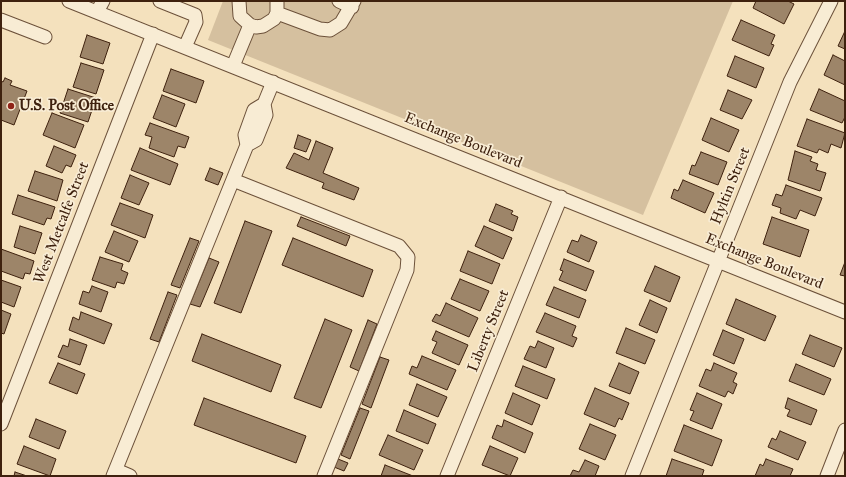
<!DOCTYPE html>
<html>
<head>
<meta charset="utf-8">
<style>
  body { margin:0 }
  #map { position:relative; width:846px; height:477px; overflow:hidden; background:#f4e1bd; font-family:"IM FELL Great Primer",serif }
  canvas { display:block }
  .frame { position:absolute; inset:0; border:2px solid #3e210e; pointer-events:none }
</style>
</head>
<body>
<div id="map">
<canvas width="846" height="477"></canvas>
<div class="frame"></div>
</div>
<script>
const context = document.querySelector('canvas').getContext('2d');
context.lineJoin = 'round';
function fill(path, color) { context.fillStyle = color; context.fill(path, 'evenodd'); }
const toPath = rows => new Path2D(rows.map(r => 'M' + r).join(''));
function trace(path, color, width, dash) { context.strokeStyle = color; context.lineWidth = width; context.lineCap = dash ? 'butt' : 'round'; context.setLineDash(dash || []); context.stroke(path); }
function label(font, color, halo, rows, align = 'center') {
  context.font = font + ' "IM FELL Great Primer",serif'; context.lineWidth = 3.5; context.setLineDash([]); context.textBaseline = 'middle'; context.strokeStyle = halo; context.fillStyle = color; for (const [text, x, y, turn = 0] of rows) {
    context.save(); context.translate(x, y); context.rotate((+turn || 0) * Math.PI / 180); context.textAlign = isNaN(turn) ? turn : align; if (halo) context.strokeText(text, 0, 0); context.fillText(text, 0, 0); context.restore();
  }
}
const green = toPath([
  [223,1,733,1,643,215,208,40]
]);
const building = toPath([
  [756,1,788,1,794,4,784,24,753,8,756,1],
  [741,20,775,35,771,44,774,45,769,56,732,40,741,20],
  [845,31,845,49,838,46,845,31],
  [87,35,110,43,103,64,80,57,87,35],
  [833,55,845,61,845,85,824,75,833,55],
  [735,56,764,68,756,88,727,76,735,56],
  [81,63,104,70,96,94,73,87,81,63],
  [171,69,204,81,196,103,163,91,171,69],
  [5,78,12,81,10,85,27,91,14,125,1,120,1,81,3,82,5,78],
  [68,89,96,98,88,122,60,113,68,89],
  [819,89,845,101,845,117,842,123,810,110,819,89],
  [728,90,752,100,742,119,720,110,728,90],
  [162,95,185,104,176,127,153,118,162,95],
  [52,113,84,125,75,148,43,135,52,113],
  [711,118,739,130,729,152,702,140,711,118],
  [807,119,845,133,841,148,831,144,828,153,819,149,817,153,797,146,807,119],
  [150,123,189,137,185,148,178,146,174,157,149,148,152,137,145,135,150,123],
  [298,135,311,140,306,152,294,148,298,135],
  [316,141,333,148,323,173,359,188,354,200,322,188,324,183,286,168,294,153,309,160,316,141],
  [54,146,76,155,71,167,66,165,62,173,46,166,54,146],
  [140,148,178,164,170,185,131,170,140,148],
  [795,151,812,157,810,161,818,164,816,170,826,173,820,191,788,180,795,151],
  [701,152,727,162,718,185,689,174,692,165,695,166,701,152],
  [210,168,223,173,218,185,205,180,210,168],
  [35,171,63,180,57,201,28,191,35,171],
  [130,175,149,183,139,205,121,198,130,175],
  [683,180,714,193,705,213,671,198,674,189,678,191,683,180],
  [786,185,822,198,815,216,800,210,796,219,780,213,781,208,772,205,776,194,782,196,786,185],
  [18,195,55,207,51,219,47,218,44,225,12,214,18,195],
  [120,203,153,215,145,238,111,225,120,203],
  [496,204,513,211,511,214,518,217,513,231,489,221,496,204],
  [301,217,350,236,346,246,297,226,301,217],
  [772,217,809,230,800,257,763,244,772,217],
  [245,221,272,231,241,313,214,303,245,221],
  [20,226,42,233,35,254,14,247,20,226],
  [484,226,512,238,503,259,475,246,484,226],
  [114,231,138,241,129,262,105,252,114,231],
  [581,235,597,242,589,262,567,252,572,240,578,242,581,235],
  [190,238,199,241,180,288,171,285,190,238],
  [293,238,373,270,363,297,282,265,293,238],
  [1,249,34,261,30,274,25,273,23,279,1,271,1,249],
  [468,251,500,264,492,284,460,271,468,251],
  [100,257,123,264,121,270,128,273,124,284,117,282,115,288,92,280,100,257],
  [209,258,219,262,200,307,190,304,209,258],
  [564,259,594,271,586,291,559,280,563,271,560,270,564,259],
  [845,262,845,276,840,275,845,262],
  [655,266,680,277,670,302,644,291,655,266],
  [460,279,489,291,480,311,451,299,460,279],
  [1,280,21,287,14,307,1,302,1,280],
  [92,286,108,292,101,312,79,304,83,291,89,293,92,286],
  [554,287,586,300,579,318,546,305,554,287],
  [168,292,177,295,159,342,150,339,168,292],
  [736,299,776,316,765,341,726,324,736,299],
  [650,300,667,308,657,333,639,325,650,300],
  [446,303,478,318,469,337,432,321,436,314,440,316,446,303],
  [1,310,11,314,4,334,1,333,1,310],
  [81,312,112,324,104,344,69,330,73,317,79,320,81,312],
  [545,313,576,326,572,336,577,338,573,347,536,332,545,313],
  [325,319,352,330,321,408,294,398,325,319],
  [368,320,377,324,359,371,350,367,368,320],
  [626,328,655,340,645,364,616,353,626,328],
  [723,330,744,339,734,364,713,355,723,330],
  [436,331,468,345,459,365,432,353,437,342,432,340,436,331],
  [202,334,281,365,271,392,192,361,202,334],
  [810,335,842,348,834,367,802,354,810,335],
  [70,339,87,345,80,365,58,357,63,345,68,347,70,339],
  [538,341,554,348,546,368,524,359,530,346,535,348,538,341],
  [422,356,456,370,447,390,409,374,412,366,417,368,422,356],
  [380,357,389,360,371,408,362,404,380,357],
  [58,363,85,374,77,394,49,383,58,363],
  [619,363,639,372,630,394,609,386,619,363],
  [714,363,737,373,733,382,737,384,733,394,728,391,725,397,699,386,706,369,711,371,714,363],
  [796,364,831,379,824,395,789,381,796,364],
  [523,366,555,379,547,399,515,386,523,366],
  [417,384,447,397,438,417,409,405,417,384],
  [595,388,629,403,622,420,619,418,615,427,584,414,595,388],
  [513,393,540,405,532,425,505,413,513,393],
  [697,393,722,404,712,429,690,420,694,411,690,410,697,393],
  [204,398,306,436,296,463,194,425,204,398],
  [788,398,817,410,811,425,787,416,790,410,785,408,788,398],
  [360,408,369,411,350,459,341,455,360,408],
  [404,410,436,424,428,444,396,431,404,410],
  [36,419,66,431,59,449,29,437,36,419],
  [504,420,533,433,525,453,492,438,497,425,502,427,504,420],
  [590,424,616,435,605,460,579,449,590,424],
  [684,425,722,440,712,466,674,451,684,425],
  [780,431,806,442,798,460,768,447,772,438,776,440,780,431],
  [388,435,423,450,414,470,379,455,388,435],
  [24,446,56,459,50,476,17,464,24,446],
  [490,446,518,458,510,476,482,465,490,446],
  [338,459,348,463,344,471,334,467,338,459],
  [672,459,704,470,702,476,666,476,672,459],
  [766,459,793,469,790,476,755,476,760,464,763,466,766,459],
  [585,460,599,466,595,476,570,476,573,470,579,472,585,460],
  [385,465,413,476,381,476,385,465],
  [15,472,27,476,14,476,15,472]
]);
const minor = toPath([
  [69,1,845,312],
  [160,1,195,15,196,22,185,47],
  [239,1,240,16,250,25,256,27,263,26,274,19,277,13,277,1],
  [339,1,352,7],
  [97,12,103,1],
  [277,13,320,29,330,30,341,23,354,1],
  [1,20,45,37],
  [233,66,250,25],
  [247,145,256,140,266,115,264,104,273,82],
  [233,180,399,246,408,257,407,270,324,476],
  [1,424,153,34],
  [116,470,130,476],
  [113,476,247,145,245,135,254,110,264,104],
  [447,476,561,197],
  [632,476,790,82,831,1],
  [827,476,845,430]
]);
const markers = [
  [11,106,4,"#8f2418"]
];
const poiNames = [
  ["U.S. Post Office",19,106]
];
const streetNames = [
  ["Exchange Boulevard",463,141,22],
  ["Hyltin Street",731,186,-68],
  ["West Metcalfe Street",62,223,-69],
  ["Exchange Boulevard",764,262,22],
  ["Liberty Street",489,331,-68]
];
fill(green, '#d5c09f');
fill(building, '#9d8569');
trace(building, '#3e210e', 1);
trace(minor, '#6c513a', 15);
trace(minor, '#f8ecd4', 13);
for (const [x, y, r, color] of markers) { const dot = new Path2D(); dot.arc(x, y, r, 0, 2 * Math.PI); context.fillStyle = color; context.fill(dot); trace(dot, '#f8ecd4', 1.5); }
label('bold 15px', '#3e210e', '#f8ecd4', poiNames, 'left');
label('15px', '#3e210e', '#f8ecd4', streetNames);
</script>
</body>
</html>
